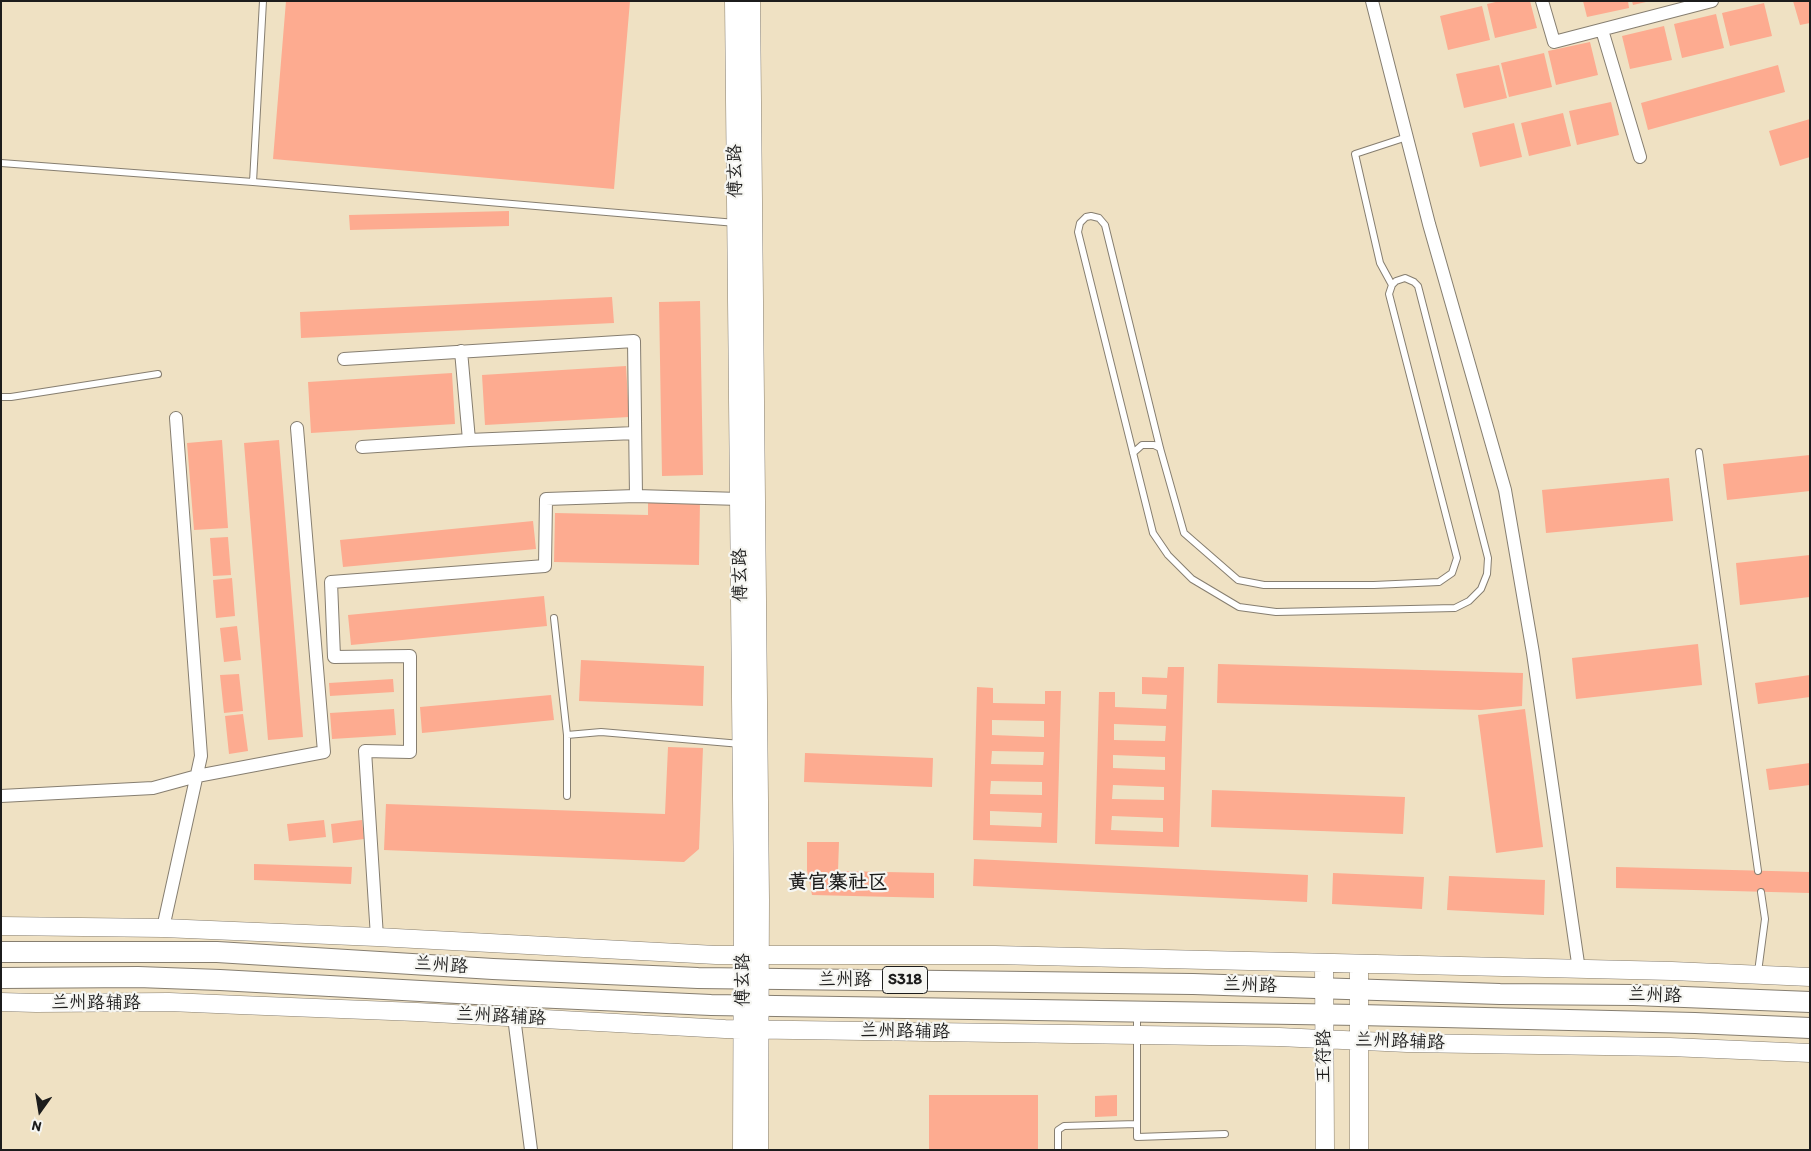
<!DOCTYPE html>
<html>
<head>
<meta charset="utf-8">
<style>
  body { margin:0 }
  #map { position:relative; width:1811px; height:1151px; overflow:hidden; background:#efe1c3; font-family:Itim,sans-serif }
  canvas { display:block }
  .frame { position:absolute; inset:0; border:2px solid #1c1c1c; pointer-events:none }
  .north { position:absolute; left:15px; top:1086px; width:50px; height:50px; -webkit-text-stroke:4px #f6f6f2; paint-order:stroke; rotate:193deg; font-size:14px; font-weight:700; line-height:20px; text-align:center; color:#1c1c1c }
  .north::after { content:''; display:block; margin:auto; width:18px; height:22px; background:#1c1c1c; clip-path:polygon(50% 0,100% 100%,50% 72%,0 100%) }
</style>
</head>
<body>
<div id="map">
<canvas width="1811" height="1151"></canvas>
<div class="frame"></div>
<div class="north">N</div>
</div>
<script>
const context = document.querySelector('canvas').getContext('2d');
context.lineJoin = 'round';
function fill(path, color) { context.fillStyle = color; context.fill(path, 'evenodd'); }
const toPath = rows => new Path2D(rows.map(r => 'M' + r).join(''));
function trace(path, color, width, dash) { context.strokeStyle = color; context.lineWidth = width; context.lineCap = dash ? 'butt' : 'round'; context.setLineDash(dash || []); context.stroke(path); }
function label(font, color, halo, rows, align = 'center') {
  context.font = font + ' Itim,"LXGW WenKai TC",sans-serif'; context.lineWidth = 4.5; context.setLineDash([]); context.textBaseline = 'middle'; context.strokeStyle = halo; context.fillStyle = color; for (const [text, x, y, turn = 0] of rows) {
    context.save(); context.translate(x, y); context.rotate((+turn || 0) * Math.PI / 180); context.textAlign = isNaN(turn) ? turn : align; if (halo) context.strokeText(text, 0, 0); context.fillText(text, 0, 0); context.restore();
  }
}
const building = toPath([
  [286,1,630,1,614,189,273,159],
  [1500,1,1530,1,1537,28,1495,38,1487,4],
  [1583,1,1628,1,1629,8,1587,17],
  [1632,1,1646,1,1646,2,1633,5],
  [1793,1,1810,1,1810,23,1800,25],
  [1764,3,1772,36,1730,46,1722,13],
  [1482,6,1490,40,1448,50,1440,16],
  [1716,14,1724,48,1682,58,1674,24],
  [1664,26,1672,60,1630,69,1622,36],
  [1590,42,1598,75,1556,85,1548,51],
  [1544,53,1552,87,1509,97,1501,63],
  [1499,65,1507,98,1464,108,1456,74],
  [1778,65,1785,92,1648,130,1641,103],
  [1611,102,1619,135,1577,145,1569,111],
  [1563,113,1571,146,1529,156,1521,123],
  [1810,119,1810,157,1780,166,1769,131],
  [1514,123,1522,157,1480,167,1472,133],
  [509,211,509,226,350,230,349,215],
  [612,297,614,323,301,338,300,312],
  [700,301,703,475,662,476,659,302],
  [626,366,629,417,485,425,482,375],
  [452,373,455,424,311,433,308,382],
  [222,440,228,528,194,530,187,443],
  [279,440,303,737,268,740,244,443],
  [1810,455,1810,491,1727,500,1723,464],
  [1669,478,1673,521,1546,533,1542,490],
  [648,499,700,500,699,565,554,562,555,513,648,515],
  [533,521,536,549,343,567,340,540],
  [228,537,231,575,213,576,210,538],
  [1810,555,1810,597,1740,605,1736,563],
  [232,578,235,616,216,618,213,580],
  [544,596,547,626,351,645,348,615],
  [237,626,241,660,224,662,220,628],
  [1698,644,1702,685,1576,699,1572,658],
  [581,660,704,666,703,706,579,701],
  [1218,664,1523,673,1522,706,1481,710,1217,703],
  [1168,667,1184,667,1179,847,1095,844,1099,692,1115,692,1115,707,1166,709,1167,695,1142,694,1142,677,1167,678],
  [1114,724,1166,726,1165,741,1114,740],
  [1113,755,1165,757,1165,770,1113,768],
  [1113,785,1164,787,1164,800,1112,799],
  [1112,816,1163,818,1163,832,1111,830],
  [239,674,243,711,224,713,220,675],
  [1810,675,1810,697,1758,704,1755,683],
  [393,679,394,692,330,696,329,683],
  [977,687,993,688,993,703,1045,704,1045,691,1061,691,1057,843,973,840],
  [992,720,1044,721,1044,737,992,735],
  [992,751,1044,752,1043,765,991,764],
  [991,781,1042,782,1042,795,990,794],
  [990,811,1042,813,1041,827,990,825],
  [551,695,554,720,422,733,420,707],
  [394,709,396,735,332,739,330,713],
  [1525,709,1543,847,1496,853,1478,715],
  [243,714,248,751,229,754,225,716],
  [668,747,703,748,699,849,684,862,384,850,386,804,665,814],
  [805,753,933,758,932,787,804,782],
  [1810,763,1810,785,1769,790,1766,769],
  [1212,790,1405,797,1403,834,1211,827],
  [324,820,326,837,289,841,287,824],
  [362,820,364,839,333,843,331,824],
  [807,842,839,842,838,871,934,873,934,898,812,895,807,870],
  [974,859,1308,875,1307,902,973,886],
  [254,864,352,867,351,884,254,880],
  [1616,867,1810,872,1810,893,1616,888],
  [1333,873,1424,877,1422,909,1332,904],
  [1449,876,1545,880,1544,915,1447,910],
  [929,1095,1038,1095,1038,1150,929,1150],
  [1117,1095,1117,1116,1095,1117,1095,1096]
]);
const lane = toPath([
  [1,163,253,182,736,223],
  [253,182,263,1],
  [1091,216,1099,218,1105,225,1160,448,1184,533,1238,580,1264,585,1374,585,1439,582,1452,573,1457,558,1389,294,1392,285,1396,281,1405,278,1414,282,1418,286,1488,558,1487,574,1481,589,1469,601,1455,608,1276,612,1239,607,1192,579,1168,555,1153,533,1078,232,1080,223,1086,217,1091,216],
  [1392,285,1380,263,1355,154,1407,137],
  [1,397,11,397,158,374],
  [1699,452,1758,871],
  [1133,453,1142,445,1154,445,1160,448],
  [554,618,567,735,567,796],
  [567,735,601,732,741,744],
  [1758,972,1765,919,1761,892],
  [1137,1015,1137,1137,1225,1134],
  [1058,1150,1058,1130,1064,1126,1137,1124]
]);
const street = toPath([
  [1372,1,1429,224,1505,490,1533,653,1579,970],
  [1542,1,1554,42,1712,1],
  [1602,30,1640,157],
  [461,351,469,440,635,433],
  [344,359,634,341,636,496],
  [362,447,469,440],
  [1,796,153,788,197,776,324,752,297,428],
  [163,928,201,756,176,418],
  [377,937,365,751,410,752,410,656,334,657,331,582,545,566,546,499,636,496,740,499],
  [514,1017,531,1150]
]);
const secondary = toPath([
  [734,1,743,897,742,1150],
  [751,1,760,899,759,1150],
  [1,926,163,928,377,937,716,955,995,955,1672,971,1810,977],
  [1324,963,1325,1150],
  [1359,964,1359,1150],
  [1,1002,36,1003,169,1002,240,1005,417,1012,725,1029,1279,1037,1407,1043,1670,1047,1810,1053]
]);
const primary = toPath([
  [1,952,217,952,493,969,698,978,1193,984,1500,994,1634,995,1810,1002],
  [1,978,138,977,220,980,512,996,711,1005,1359,1015,1695,1023,1810,1028]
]);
const shields = [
  [905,980,45]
];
const shieldNames = [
  ["S318",905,980]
];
const streetNames = [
  ["傅玄路",736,171,-91],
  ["傅玄路",741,575,-91],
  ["兰州路",441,966,4],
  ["傅玄路",743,980,-90],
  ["兰州路",845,980],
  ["兰州路",1250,986,2],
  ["兰州路",1655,996,2],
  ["兰州路辅路",96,1003],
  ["兰州路辅路",501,1017,3],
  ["兰州路辅路",905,1032,1],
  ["兰州路辅路",1400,1042,2],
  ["王符路",1324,1056,-90]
];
const quarterNames = [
  ["黄官寨社区",838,883]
];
fill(building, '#fdab90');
trace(lane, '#867e70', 8);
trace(street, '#867e70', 14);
trace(secondary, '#867e70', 19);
trace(primary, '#867e70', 22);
trace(lane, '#fff', 6);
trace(street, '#fff', 12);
trace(secondary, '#fff', 18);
trace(primary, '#fff', 20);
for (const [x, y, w] of shields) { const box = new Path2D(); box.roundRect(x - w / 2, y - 13.5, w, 27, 4); context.fillStyle = '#f6f6f2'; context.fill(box); trace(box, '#1c1c1c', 1); }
label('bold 16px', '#1c1c1c', null, shieldNames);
label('18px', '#1c1c1c', '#f6f6f2', streetNames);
label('bold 20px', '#1c1c1c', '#f6f6f2', quarterNames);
</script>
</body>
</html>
